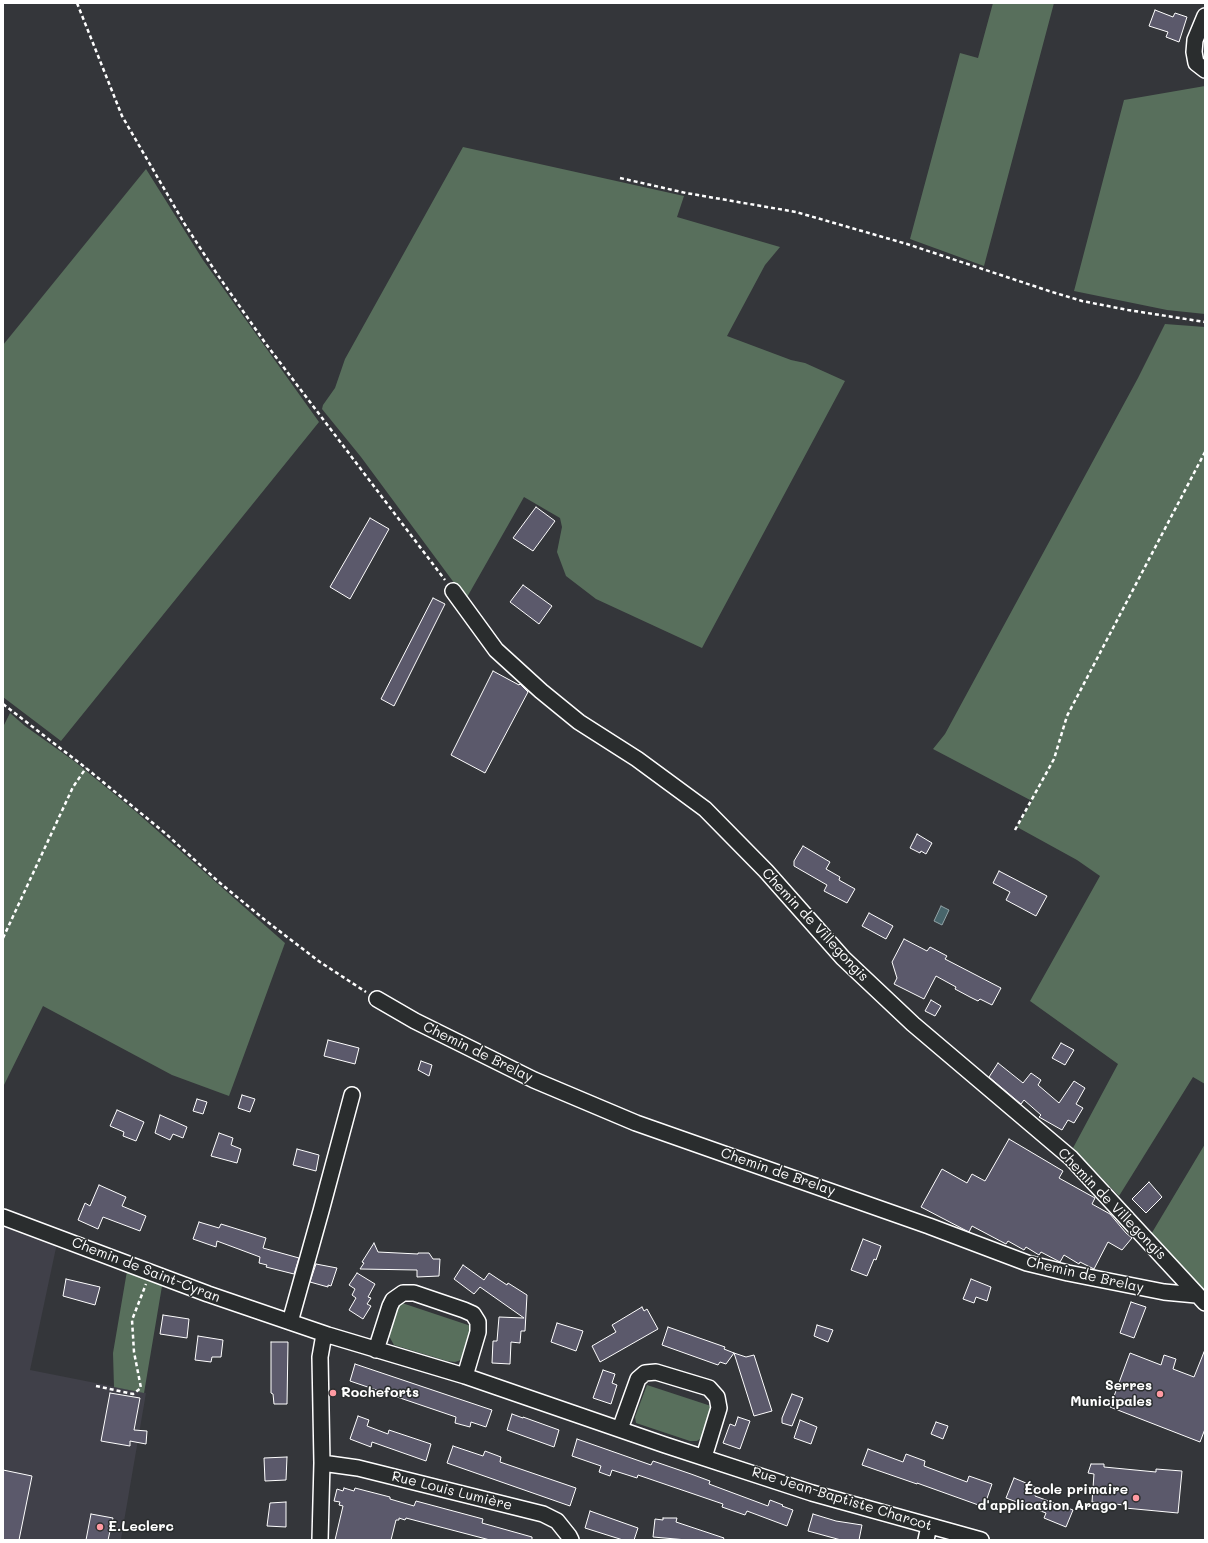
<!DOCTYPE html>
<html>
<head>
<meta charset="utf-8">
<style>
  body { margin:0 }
  #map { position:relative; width:1208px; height:1543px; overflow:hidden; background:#34363a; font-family:Mali,sans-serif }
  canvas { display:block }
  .frame { position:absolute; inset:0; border:4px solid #fff; pointer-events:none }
</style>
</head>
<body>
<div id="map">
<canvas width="1208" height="1543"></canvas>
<div class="frame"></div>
</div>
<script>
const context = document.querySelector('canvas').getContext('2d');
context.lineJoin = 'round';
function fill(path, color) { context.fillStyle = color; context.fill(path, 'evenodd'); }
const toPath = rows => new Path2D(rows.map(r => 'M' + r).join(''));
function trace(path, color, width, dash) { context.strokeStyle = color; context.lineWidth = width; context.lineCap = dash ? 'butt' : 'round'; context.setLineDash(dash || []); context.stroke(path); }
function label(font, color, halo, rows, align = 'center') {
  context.font = font + ' Mali,sans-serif'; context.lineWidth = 3; context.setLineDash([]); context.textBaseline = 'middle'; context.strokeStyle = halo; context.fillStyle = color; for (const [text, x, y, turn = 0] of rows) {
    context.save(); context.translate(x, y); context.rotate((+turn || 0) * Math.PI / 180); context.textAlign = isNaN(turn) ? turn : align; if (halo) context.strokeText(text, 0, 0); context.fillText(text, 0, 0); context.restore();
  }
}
const built = toPath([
  [3,1224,57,1243,30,1370,146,1393,121,1539,123,1540,3,1540]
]);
const green = toPath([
  [993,3,1054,3,984,266,910,239,960,53,978,58],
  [1205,86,1205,314,1167,310,1074,291,1124,100],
  [463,147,684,196,677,217,780,247,765,265,727,336,791,360,805,363,845,381,702,648,596,599,566,576,557,552,562,527,560,518,524,497,466,599,361,457,322,409,323,405,335,388,345,359],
  [146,169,203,260,319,422,61,741,3,697,3,345],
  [1165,324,1205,327,1205,1084,1193,1077,1119,1196,1073,1148,1118,1064,1030,1001,1100,876,1077,860,1017,827,1032,801,933,749,945,734,1138,378],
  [10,713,25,726,74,761,135,811,285,943,229,1096,172,1075,43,1006,3,1087,3,727],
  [1205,1144,1205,1290,1150,1236],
  [127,1271,162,1286,144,1393,114,1387,113,1353],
  [399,1302,474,1327,464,1359,455,1362,447,1361,394,1345,389,1336,388,1326],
  [647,1385,711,1406,703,1437,697,1441,690,1441,636,1423,635,1417]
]);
const water = toPath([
  [941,906,949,910,942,925,934,921,941,906]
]);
const building = toPath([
  [1155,10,1173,17,1175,13,1187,17,1179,42,1166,37,1168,32,1149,26,1155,10],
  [536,507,555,521,533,551,513,538,536,507],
  [370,518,389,529,350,599,330,587,370,518],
  [523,585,552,606,539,624,510,602,523,585],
  [433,598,445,604,394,706,381,699,433,598],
  [493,671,519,685,520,684,528,692,485,773,451,755,493,671],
  [917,834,932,843,926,854,921,851,920,853,910,848,917,834],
  [803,846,830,862,826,869,840,877,839,880,855,889,847,903,824,891,827,885,794,866,794,861,803,846],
  [999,871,1047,896,1036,916,1006,900,1010,892,993,883,999,871],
  [869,913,893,926,886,939,862,926,869,913],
  [904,939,927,951,930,947,947,956,945,959,1001,988,992,1005,980,999,978,1001,970,997,955,989,956,987,936,976,924,999,894,984,897,978,892,962,904,939],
  [931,1000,941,1006,935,1016,925,1011,931,1000],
  [328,1040,359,1048,355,1064,324,1056,328,1040],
  [1061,1043,1074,1050,1065,1065,1052,1058,1061,1043],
  [421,1061,432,1065,429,1076,418,1070,421,1061],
  [998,1063,1023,1083,1031,1073,1041,1080,1038,1085,1059,1103,1074,1081,1085,1088,1076,1104,1083,1108,1074,1123,1068,1120,1062,1130,1039,1117,1041,1115,1024,1100,1021,1104,989,1077,998,1063],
  [242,1095,255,1099,250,1112,238,1108,242,1095],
  [197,1099,207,1102,203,1114,193,1111,197,1099],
  [117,1110,144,1122,136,1141,123,1136,124,1132,110,1126,117,1110],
  [160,1115,187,1127,183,1138,173,1134,170,1140,155,1133,160,1115],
  [219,1133,233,1138,231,1145,241,1149,237,1163,211,1156,219,1133],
  [1009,1139,1063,1171,1059,1178,1095,1198,1092,1204,1110,1214,1126,1233,1132,1238,1122,1250,1108,1242,1094,1269,1080,1262,1079,1264,1064,1255,1060,1262,1041,1252,1039,1255,1026,1247,1024,1250,1008,1241,1006,1244,972,1226,969,1232,965,1230,921,1207,942,1169,967,1183,972,1174,985,1181,1009,1139],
  [297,1149,319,1155,316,1171,293,1165,297,1149],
  [1149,1182,1162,1197,1146,1213,1132,1199,1149,1182],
  [99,1185,126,1197,122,1206,146,1216,140,1231,103,1217,98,1229,78,1220,85,1203,90,1206,99,1185],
  [199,1222,219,1228,221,1224,266,1238,263,1248,299,1258,294,1274,266,1267,267,1265,259,1263,260,1257,217,1241,216,1247,193,1239,199,1222],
  [863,1239,881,1246,876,1260,874,1259,867,1276,851,1270,863,1239],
  [374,1243,378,1252,418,1254,418,1253,429,1253,433,1259,440,1259,439,1276,417,1277,417,1270,360,1269,364,1263,362,1262,374,1243],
  [316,1264,337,1268,331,1286,328,1285,328,1287,310,1282,316,1264],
  [463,1265,484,1280,489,1273,507,1285,508,1283,527,1295,525,1331,521,1331,520,1343,511,1342,510,1364,492,1363,493,1341,497,1341,499,1317,524,1318,480,1287,474,1294,454,1279,463,1265],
  [357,1273,375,1284,368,1297,371,1298,367,1304,371,1306,363,1319,349,1310,356,1298,352,1295,355,1289,349,1285,357,1273],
  [66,1279,100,1287,95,1305,63,1296,66,1279],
  [971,1279,991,1287,987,1301,976,1297,974,1303,963,1299,971,1279],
  [1131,1302,1146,1307,1134,1338,1120,1333,1131,1302],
  [642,1307,644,1311,647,1309,658,1329,600,1362,592,1346,616,1332,612,1325,642,1307],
  [163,1315,189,1319,187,1338,160,1334,163,1315],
  [557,1323,583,1331,576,1351,551,1342,557,1323],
  [817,1325,833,1330,828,1342,814,1336,817,1325],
  [668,1327,725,1347,724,1349,734,1353,726,1364,720,1362,718,1365,662,1345,668,1327],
  [198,1336,223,1340,221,1357,212,1357,211,1362,195,1360,198,1336],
  [271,1342,288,1342,287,1404,274,1404,273,1394,271,1393,271,1342],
  [1204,1352,1205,1352,1205,1429,1200,1442,1110,1407,1130,1353,1161,1365,1164,1355,1176,1359,1173,1369,1194,1377,1204,1352],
  [734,1353,746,1357,754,1355,772,1411,754,1416,734,1353],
  [355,1364,492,1410,486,1427,471,1422,470,1427,455,1423,456,1417,350,1381,355,1364],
  [603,1370,615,1374,612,1383,617,1385,611,1404,593,1398,603,1370],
  [110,1393,140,1398,134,1430,147,1431,146,1444,130,1441,130,1446,101,1441,110,1393],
  [792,1394,803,1398,792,1426,782,1423,782,1418,792,1394],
  [512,1414,523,1418,523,1417,559,1430,554,1447,507,1430,512,1414],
  [358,1416,369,1420,367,1426,388,1434,389,1430,431,1444,426,1461,372,1442,371,1447,350,1439,358,1416],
  [738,1417,750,1421,740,1449,723,1443,730,1424,735,1426,738,1417],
  [800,1420,817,1427,811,1444,794,1438,800,1420],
  [936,1422,948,1426,943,1439,931,1434,936,1422],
  [577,1439,651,1465,653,1461,691,1474,710,1481,709,1484,768,1506,770,1500,783,1505,782,1506,793,1510,787,1526,747,1511,745,1515,722,1507,723,1504,638,1475,637,1478,612,1470,610,1476,599,1472,601,1466,572,1456,577,1439],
  [453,1446,483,1456,485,1451,501,1457,500,1462,576,1488,570,1506,447,1463,453,1446],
  [868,1449,903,1462,906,1454,925,1461,924,1466,967,1482,969,1476,992,1484,984,1507,917,1483,917,1484,862,1465,868,1449],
  [287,1457,286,1480,265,1481,264,1458,287,1457],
  [1091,1464,1104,1464,1104,1467,1156,1472,1156,1469,1182,1471,1178,1513,1125,1508,1125,1505,1092,1502,1094,1474,1088,1473,1091,1464],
  [3,1470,32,1476,19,1540,3,1540,3,1470],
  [1014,1478,1038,1488,1035,1496,1073,1510,1066,1527,1044,1518,1046,1513,1006,1498,1014,1478],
  [344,1488,354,1491,355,1488,390,1497,390,1499,414,1506,416,1501,483,1519,482,1523,532,1537,532,1540,490,1540,406,1518,405,1520,399,1518,399,1520,396,1520,391,1540,335,1540,343,1506,339,1505,340,1502,334,1501,337,1489,343,1491,344,1488],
  [286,1502,286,1527,267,1526,270,1503,286,1502],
  [590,1511,638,1528,634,1540,623,1540,585,1528,590,1511],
  [91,1514,113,1518,108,1540,86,1540,91,1514],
  [813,1514,836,1521,862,1525,859,1540,841,1540,808,1531,813,1514],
  [663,1518,677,1518,676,1522,724,1538,723,1540,687,1540,653,1537,655,1519,663,1520,663,1518]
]);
const path = toPath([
  [77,3,122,116,184,223,217,274,266,344,445,580],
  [620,178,686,193,796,212,907,244,1052,292,1082,301,1128,310,1205,322],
  [3,704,86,768,165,833,220,883,265,920,320,962,366,992],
  [1015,830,1054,759,1067,716,1205,452],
  [3,938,73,787,86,768],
  [96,1386,133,1394,141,1388,134,1352,132,1320,146,1284]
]);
const street = toPath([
  [1205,16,1195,40,1194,52,1196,63,1205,70],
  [453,591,496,650,541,691,579,722,637,759,705,809,766,871,843,958,913,1024,1071,1158,1205,1303],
  [377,999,415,1021,534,1080,636,1123,929,1226,1027,1263,1068,1273,1164,1292,1196,1295],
  [3,1217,208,1294,328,1335,465,1376,665,1445,812,1493,981,1540],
  [290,1322,321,1211,352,1095],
  [376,1350,390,1306,393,1300,403,1293,414,1293,464,1310,473,1314,478,1322,478,1332,465,1376],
  [620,1429,638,1379,645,1373,656,1372,709,1388,717,1397,719,1408,704,1457],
  [322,1463,358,1468,543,1514,557,1521,569,1536,571,1540],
  [320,1540,322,1463,320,1357,323,1340,328,1335],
  [926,1540,929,1526]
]);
const markers = [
  [333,1393,4,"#ff9aa2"],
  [1160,1394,4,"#ff9aa2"],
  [1136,1498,4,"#ff9aa2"],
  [100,1527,4,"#ff9aa2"]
];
const streetNames = [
  ["Chemin de Villegongis",815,925,47],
  ["Chemin de Brelay",478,1052,26],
  ["Chemin de Brelay",778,1172,19],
  ["Chemin de Villegongis",1112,1204,46],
  ["Chemin de Saint-Cyran",146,1270,21],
  ["Chemin de Brelay",1085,1275,13],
  ["Rue Louis Lumière",452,1491,14],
  ["Rue Jean-Baptiste Charcot",842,1499,17]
];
const poiNames = [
  ["Serres",1152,1386],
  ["Municipales",1152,1402],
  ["Rocheforts",341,1393,"left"],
  ["École primaire",1128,1490],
  ["d'application Arago 1",1128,1506],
  ["E.Leclerc",108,1527,"left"]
];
fill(built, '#404049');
fill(green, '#586f5c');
fill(water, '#48656b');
trace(water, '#91a3a6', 1);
fill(building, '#5b596b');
trace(building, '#fff', 1);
trace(street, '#fff', 18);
trace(path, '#fff', 2.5, [4, 3]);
trace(street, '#2a2d2e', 15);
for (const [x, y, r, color] of markers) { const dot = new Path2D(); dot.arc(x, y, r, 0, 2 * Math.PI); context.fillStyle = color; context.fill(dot); trace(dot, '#2a2d2e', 1.5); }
label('14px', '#fff', '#2a2d2e', streetNames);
label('bold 14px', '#fff', '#2a2d2e', poiNames, 'right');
</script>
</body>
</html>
